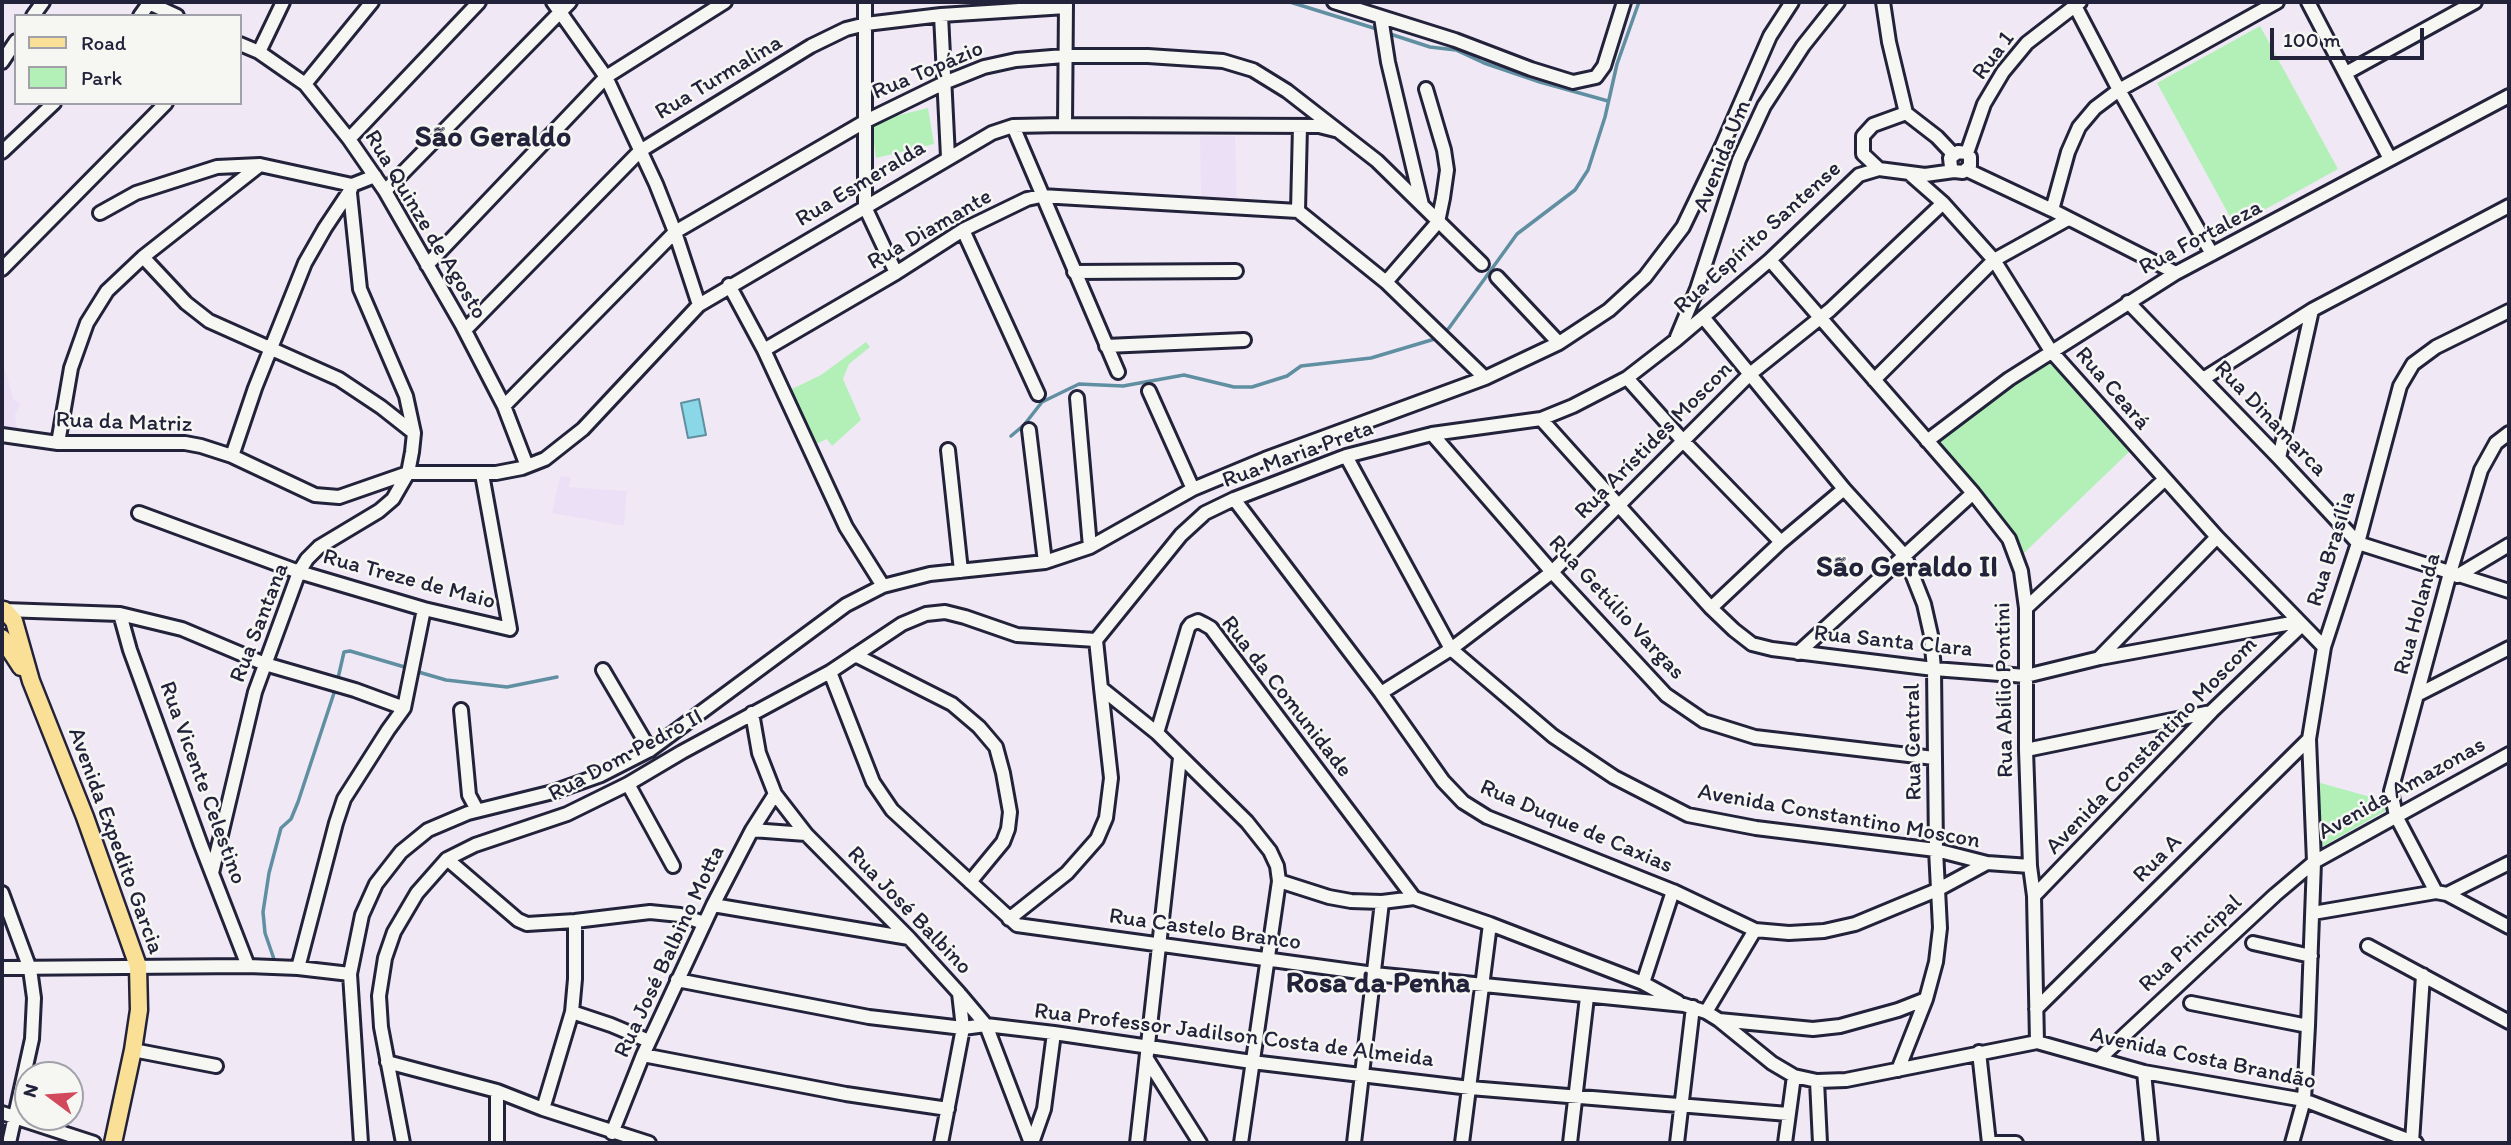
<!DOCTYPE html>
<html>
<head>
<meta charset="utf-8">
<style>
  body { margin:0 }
  #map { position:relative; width:2511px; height:1145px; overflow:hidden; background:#f0e9f5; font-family:Itim,sans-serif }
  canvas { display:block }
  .frame { position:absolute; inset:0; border:4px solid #22223b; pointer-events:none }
  .legend { position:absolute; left:14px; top:14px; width:228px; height:91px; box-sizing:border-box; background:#f6f6f2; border:2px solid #a1a1a9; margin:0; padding:9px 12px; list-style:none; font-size:21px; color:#22223b }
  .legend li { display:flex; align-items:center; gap:14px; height:35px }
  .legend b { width:35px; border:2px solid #a1a1a9 }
  .north { position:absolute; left:14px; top:1061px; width:70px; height:70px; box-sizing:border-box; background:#f6f6f2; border:2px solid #a1a1a9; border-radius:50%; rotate:286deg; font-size:19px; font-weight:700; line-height:28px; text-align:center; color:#22223b }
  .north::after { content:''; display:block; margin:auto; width:24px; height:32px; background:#d1495b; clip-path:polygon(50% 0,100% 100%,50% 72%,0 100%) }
  .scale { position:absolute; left:2270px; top:28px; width:154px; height:32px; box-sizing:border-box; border:4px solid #22223b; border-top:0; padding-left:9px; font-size:21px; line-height:24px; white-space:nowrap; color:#22223b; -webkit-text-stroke:5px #f6f6f2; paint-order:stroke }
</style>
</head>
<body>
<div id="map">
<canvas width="2511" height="1145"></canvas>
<div class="frame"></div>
<ul class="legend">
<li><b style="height:9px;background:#fadf96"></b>Road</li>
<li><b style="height:19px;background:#b2f0b7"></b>Park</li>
</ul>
<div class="north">N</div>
<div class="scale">100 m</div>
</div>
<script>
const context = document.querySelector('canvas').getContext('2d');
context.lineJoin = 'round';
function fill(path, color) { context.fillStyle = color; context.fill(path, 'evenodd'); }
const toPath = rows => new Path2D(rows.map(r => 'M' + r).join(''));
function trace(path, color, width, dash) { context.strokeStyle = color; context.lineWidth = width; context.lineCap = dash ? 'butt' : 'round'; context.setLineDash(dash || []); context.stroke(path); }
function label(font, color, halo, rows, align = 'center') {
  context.font = font + ' Itim,sans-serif'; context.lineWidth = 5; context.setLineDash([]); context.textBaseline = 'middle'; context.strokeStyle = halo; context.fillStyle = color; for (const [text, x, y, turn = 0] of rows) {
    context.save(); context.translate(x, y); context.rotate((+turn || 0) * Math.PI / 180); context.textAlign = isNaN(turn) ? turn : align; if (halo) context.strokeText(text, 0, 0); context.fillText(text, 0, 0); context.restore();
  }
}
const built = toPath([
  [1200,136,1235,136,1237,200,1201,201],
  [2,366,5,370,14,400,21,404,15,415,18,432,2,429],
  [560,476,571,477,569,487,627,491,624,526,552,513]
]);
const green = toPath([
  [2260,26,2338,169,2235,226,2157,83],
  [928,108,934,144,876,158,871,122],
  [866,342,870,347,849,364,843,379,861,420,832,446,827,439,814,445,790,390,821,375],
  [2046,360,2055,365,2079,395,2131,450,2022,555,2017,543,1943,450,1941,441,1943,431],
  [2317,782,2385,801,2385,811,2320,848]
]);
const water = toPath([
  [699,399,706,435,688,438,681,403,699,399]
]);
const stream = toPath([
  [1290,2,1380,30],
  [1387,33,1430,47,1456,50,1484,63,1540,82,1608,101],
  [1011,436,1024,425,1042,402,1079,384,1123,386,1184,375,1234,387,1252,387,1287,376,1301,366,1371,358,1438,338,1449,328,1517,234,1575,190,1588,170,1605,117,1617,64,1639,2],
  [415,671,446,680,507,687,557,677],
  [275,962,265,933,263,912,269,873,281,828,291,819,298,802,336,687,344,652,350,651,408,668]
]);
const minor = toPath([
  [553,2,606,77,656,184,675,232,699,305],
  [865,2,865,207,896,273],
  [1334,2,1455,40,1531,69,1573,82,1596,77,1604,66,1624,2],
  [1883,2,1889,42,1906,113],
  [2073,2,2119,90,2212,254],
  [2308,2,2390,159],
  [149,3,177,16],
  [941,15,948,157],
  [33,16,43,2],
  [140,16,150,2],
  [1381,17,1388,62,1422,205],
  [240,44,259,52,305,84,349,139,385,191,462,325,504,406,527,466],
  [259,52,283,2],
  [2,62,16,41],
  [2346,73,2475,2],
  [305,84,372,2],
  [1906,113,1937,137,1953,154],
  [1065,125,1066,2],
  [1013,126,1118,372],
  [1300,126,1298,211,1386,282,1485,378],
  [349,139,479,2],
  [2,152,54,103],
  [1967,153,1984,104,2003,72,2027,43,2080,2],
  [1879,169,1863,154,1863,136,1873,125,1906,113],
  [1967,170,2052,210,2176,273],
  [1910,174,1943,203,1994,260,2051,351,2217,537,2324,647],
  [385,191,570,2],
  [2052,210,2068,152,2079,127,2095,108,2119,90,2277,2],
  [100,213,136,193,217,167,260,165,352,185,375,176],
  [963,230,1038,394],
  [143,257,186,303,209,321,339,379,381,407,414,433],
  [1770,260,1973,493,2009,539,2021,571,2026,608,2026,750,2030,866,2034,896,2037,1042],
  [427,265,606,77,725,2],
  [2,269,166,103],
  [1074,272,1236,271],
  [1497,277,1559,343],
  [1386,282,1438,222,1443,198,1447,170,1444,150,1426,89],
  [729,285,764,350,846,527,883,586],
  [2128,302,2279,458,2358,543,2509,591],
  [1703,317,1844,489,1905,556,1924,604,1931,635,1934,669,1936,850,1940,928,1936,962,1926,999,1898,1070],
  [465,330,640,151,811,46,846,29,866,24,941,15,1066,7],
  [1677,337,1697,289,1739,160,1764,106,1803,46,1838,2],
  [1106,346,1244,340],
  [764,350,896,273,963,230,1027,199,1041,196,1298,211],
  [1627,378,1684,442,1781,542],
  [2203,379,2312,310,2509,206],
  [1874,380,1994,260,2068,219],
  [1149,391,1193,489],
  [1077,398,1090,547],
  [504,406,675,232,866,121,944,83,984,67,1016,60,1064,56,1148,56,1223,61,1253,70,1287,91,1377,161,1482,264],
  [1541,419,1711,608,1734,630,1752,644,1772,649,1934,669,2026,676,2100,658,2297,622],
  [1029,430,1045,562],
  [1432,434,1552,572,1666,695,1704,721,1755,737,1934,758],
  [2,435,58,443,185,443,201,446,232,456,315,495,339,497,408,473,496,473,522,468,545,459,583,429,699,305,992,133,1013,126,1065,125,1319,126,1335,130],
  [1927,441,2009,379,2176,273,2509,96],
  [58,443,71,368,87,323,107,291,143,257,260,165],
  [948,450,961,571],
  [232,456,255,388,305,263,325,228,351,189],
  [1346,456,1451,649,1553,736,1614,777,1688,815,1756,828,1936,850,1987,863,2030,866],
  [2279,458,2312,310],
  [1234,499,1381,693,1443,781,1463,802,1487,817,1673,891,1755,930,1789,933,1824,931,1855,924,1937,890,1987,863],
  [139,513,299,572,424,609,510,629,482,474],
  [2457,576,2509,545],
  [1711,608,1781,542,1844,489],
  [2026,608,2164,480],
  [4,610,120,614,182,629,265,664,355,690,404,708],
  [120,614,130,650,201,845,248,966],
  [1096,640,1181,535,1205,513,1234,499,1346,456,1432,434,1541,419,1573,406,1627,378,1676,340,1770,260,1859,175,1879,169,1925,175,1954,171,1963,172,1970,166,1970,157,1967,153,1958,152,1950,158,1951,167,1954,171],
  [1096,640,1101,688,1157,733,1247,822,1270,851,1277,866,1279,881,1241,1143],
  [1798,653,1973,493],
  [855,655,952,704,979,727,996,747,1003,773,1010,812,1008,829,1003,842,970,882],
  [2100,657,2217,537],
  [603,670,650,750],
  [830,672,873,782,892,810,1017,925,1374,974,1684,1005,1706,1012,1719,1020,1772,1063,1794,1076,1817,1081,1846,1080,2037,1042,2144,1072,2304,1100,2416,1143],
  [1381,693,1451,649,1552,572,1750,374,1830,310,1943,203],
  [2417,695,2509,648],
  [461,710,469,795,477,810],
  [752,713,759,753,775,794,806,834,909,938,959,993,986,1025,1031,1143],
  [1157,733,1188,628,1191,624,1198,621,1204,624,1211,628,1414,898],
  [2026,750,2211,712],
  [628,784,673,866],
  [752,830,806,834],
  [447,859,518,920,527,924,575,921,650,912,680,915,704,923],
  [212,873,255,692,299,572,307,559,319,547,379,511,393,499,408,473,412,452,414,433,406,396,360,289,350,193],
  [1279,881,1329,897,1351,901,1382,902,1414,898,1490,924,1643,983,1678,1002],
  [2436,892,2396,816,2391,791,2450,573,2481,470,2496,443,2509,433],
  [2,893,30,969,34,998,32,1039,9,1143],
  [2447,894,2509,863],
  [2034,896,2212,711,2301,626],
  [713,905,909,938],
  [2313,913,2436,892,2447,894,2509,927],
  [1009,919,1067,873,1097,839,1106,818,1111,778,1101,688],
  [2253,943,2311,956],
  [2368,946,2509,1022],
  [2,968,248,966,298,968,350,974],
  [298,968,336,823,344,799,388,730,404,708,424,609],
  [677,980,869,1017,963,1028,986,1025,1054,1033,1252,1062,1470,1088,1788,1114],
  [1643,983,1673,891],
  [2191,1003,2308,1026],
  [2036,1009,2309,739],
  [572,1012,611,1025,649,1041],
  [1706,1012,1755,930],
  [1719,1020,1813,1029,1840,1026,1898,1010,1926,999],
  [133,1050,216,1066],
  [1979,1052,1989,1143],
  [643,1055,846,1094,948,1109],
  [1147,1059,1200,1143],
  [2099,1059,2275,895,2314,862,2509,754],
  [387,1062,497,1091,543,1109,649,1143],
  [2144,1072,2151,1143],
  [1817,1081,1820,1143],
  [543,1109,572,1012,575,979,575,921],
  [2,1113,94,1143],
  [612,1133,643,1055,713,905,752,830,775,794],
  [2412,1142,2423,975],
  [361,1143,350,974,362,915,376,884,401,852,428,830,468,813,553,792,601,775,650,750,846,605,883,586,930,574,1045,562,1090,547,1193,489,1265,459,1485,378,1559,343,1609,310,1645,277,1683,227,1722,146,1770,36,1792,2],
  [403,1143,381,1027,379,996,385,958,394,932,417,893,447,859,475,845,567,814,628,784,682,752,830,672,902,624,926,614,945,612,965,617,1017,635,1096,640],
  [497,1143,497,1091],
  [941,1143,963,1028,959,993],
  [1032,1143,1044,1109,1054,1033],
  [1137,1143,1180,758],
  [1354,1143,1382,902],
  [1462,1143,1490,924],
  [1570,1143,1587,997],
  [1677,1143,1693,1007],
  [1785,1143,1794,1076],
  [1995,1143,2016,1143],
  [2292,1143,2304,1100,2308,1026,2314,862,2309,739,2324,647,2358,543,2400,386,2413,364,2436,347,2509,311]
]);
const major = toPath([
  [4,610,14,621,31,681,85,817,138,966,139,1010,133,1050,113,1143],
  [2,638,21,667]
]);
const streetNames = [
  ["Rua 1",1994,56,-53],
  ["Rua Topázio",928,71,-23],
  ["Rua Turmalina",719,78,-31],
  ["Avenida Um",1723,156,-68],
  ["Rua Esmeralda",861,184,-31],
  ["Rua Quinze de Agosto",425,225,59],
  ["Rua Diamante",930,230,-30],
  ["Rua Espírito Santense",1758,238,-42],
  ["Rua Fortaleza",2201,238,-28],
  ["Rua Ceará",2112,389,49],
  ["Rua Dinamarca",2270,419,46],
  ["Rua da Matriz",124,423,2],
  ["Rua Arístides Moscon",1654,441,-45],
  ["Rua Maria Preta",1298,455,-20],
  ["Rua Brasília",2332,549,-73],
  ["Rua Treze de Maio",409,580,15],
  ["Rua Getúlio Vargas",1616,608,47],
  ["Rua Holanda",2418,614,-75],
  ["Rua Santana",260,623,-69],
  ["Rua Santa Clara",1893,642,6],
  ["Rua Abílio Pontini",2005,690,-91],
  ["Rua da Comunidade",1286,697,52],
  ["Rua Central",1914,742,-91],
  ["Avenida Constantino Moscom",2152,746,-46],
  ["Rua Dom Pedro II",626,756,-28],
  ["Rua Vicente Celestino",202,783,70],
  ["Avenida Amazonas",2402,789,-29],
  ["Avenida Constantino Moscon",1839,817,10],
  ["Rua Duque de Caxias",1576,827,23],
  ["Avenida Expedito Garcia",115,841,70],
  ["Rua A",2158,859,-45],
  ["Rua José Balbino",909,911,46],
  ["Rua Castelo Branco",1205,930,8],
  ["Rua Principal",2191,944,-43],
  ["Rua José Balbino Motta",670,952,-65],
  ["Rua Professor Jadilson Costa de Almeida",1234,1036,7],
  ["Avenida Costa Brandão",2203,1059,12]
];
const districtNames = [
  ["São Geraldo",493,138],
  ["São Geraldo II",1907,568],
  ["Rosa da Penha",1378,984]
];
fill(built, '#ece0f7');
fill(green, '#b2f0b7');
fill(water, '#8ad8e7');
trace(water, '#608fa2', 2);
trace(stream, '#608fa2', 3.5);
trace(minor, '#22223b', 18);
trace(major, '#22223b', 21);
trace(minor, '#f6f6f2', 12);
trace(major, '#fadf96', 16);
label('23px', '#22223b', '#f6f6f2', streetNames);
label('bold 30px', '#22223b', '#f6f6f2', districtNames);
</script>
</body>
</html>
